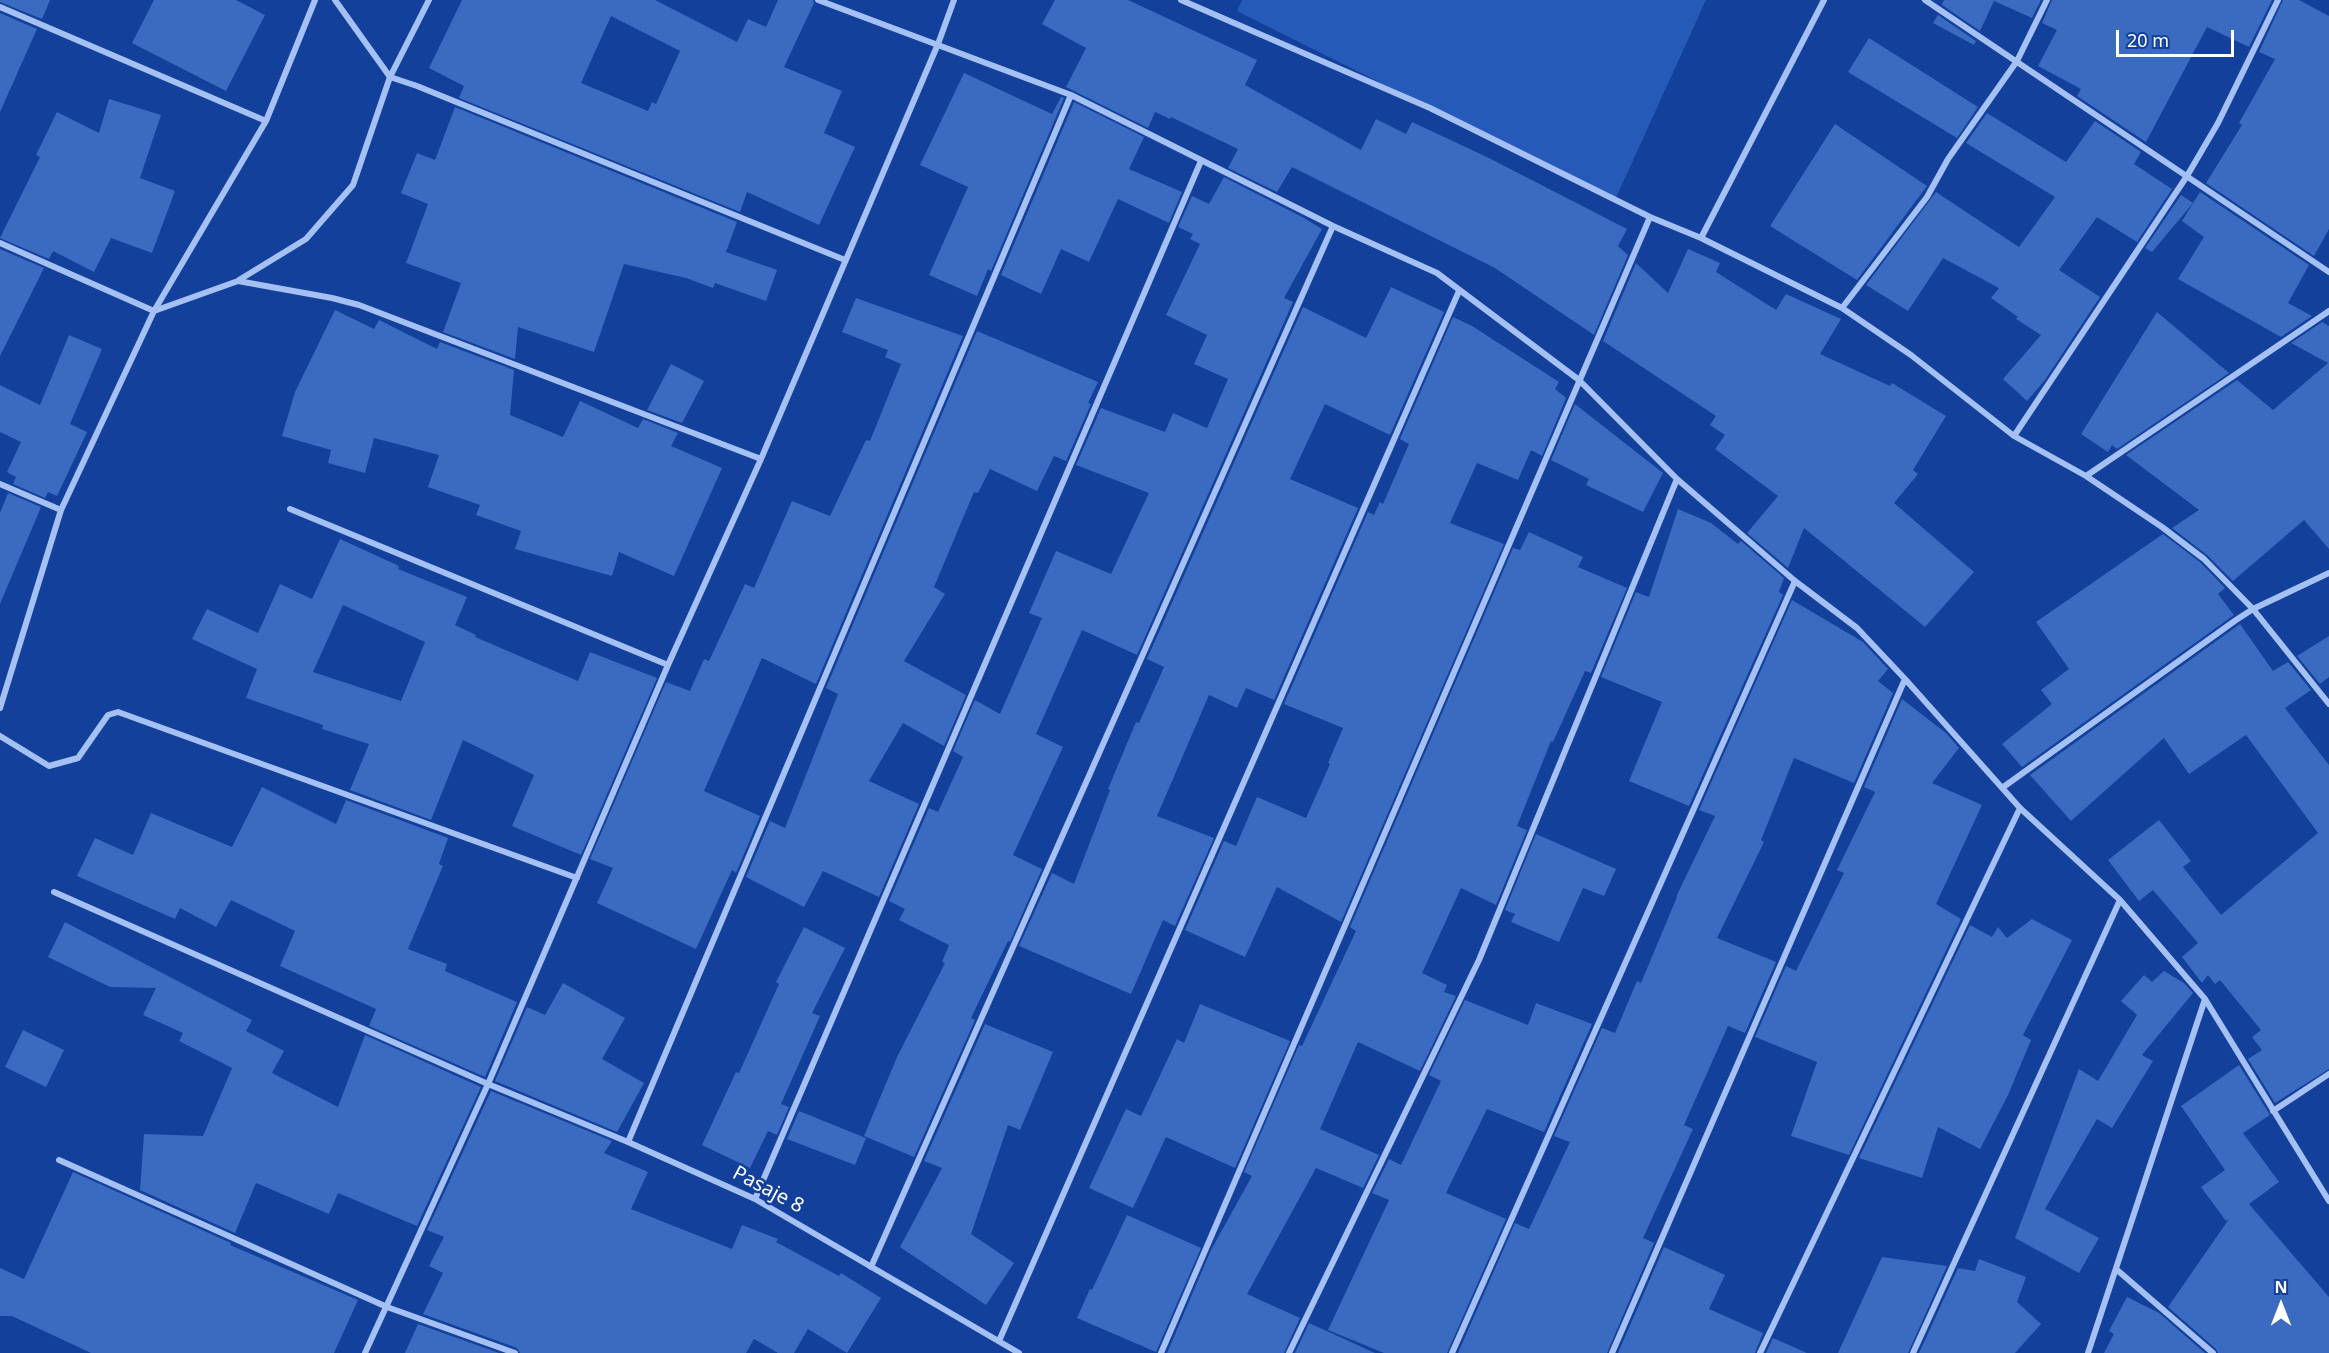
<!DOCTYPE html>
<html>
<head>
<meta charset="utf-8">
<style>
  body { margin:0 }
  #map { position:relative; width:2329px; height:1353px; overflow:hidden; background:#12409a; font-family:"Noto Sans",sans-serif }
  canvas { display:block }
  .north { position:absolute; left:2251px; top:1275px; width:60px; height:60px; -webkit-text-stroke:4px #12409a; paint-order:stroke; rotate:0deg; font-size:16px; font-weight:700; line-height:24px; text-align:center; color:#fff }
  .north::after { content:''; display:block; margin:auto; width:21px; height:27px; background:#fff; clip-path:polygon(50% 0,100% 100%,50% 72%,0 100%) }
  .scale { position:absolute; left:2116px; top:30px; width:118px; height:27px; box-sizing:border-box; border:3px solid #fff; border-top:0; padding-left:8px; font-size:18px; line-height:21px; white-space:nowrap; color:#fff; -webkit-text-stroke:4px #12409a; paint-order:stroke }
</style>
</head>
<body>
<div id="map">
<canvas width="2329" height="1353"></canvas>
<div class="north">N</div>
<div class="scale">20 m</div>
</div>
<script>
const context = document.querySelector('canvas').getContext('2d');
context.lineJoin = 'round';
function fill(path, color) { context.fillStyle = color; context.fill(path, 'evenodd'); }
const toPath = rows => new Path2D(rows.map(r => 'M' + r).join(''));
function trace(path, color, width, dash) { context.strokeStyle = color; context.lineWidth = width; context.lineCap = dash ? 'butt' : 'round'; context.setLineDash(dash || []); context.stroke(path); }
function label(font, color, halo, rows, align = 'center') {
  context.font = font + ' "Noto Sans",sans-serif'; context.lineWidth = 5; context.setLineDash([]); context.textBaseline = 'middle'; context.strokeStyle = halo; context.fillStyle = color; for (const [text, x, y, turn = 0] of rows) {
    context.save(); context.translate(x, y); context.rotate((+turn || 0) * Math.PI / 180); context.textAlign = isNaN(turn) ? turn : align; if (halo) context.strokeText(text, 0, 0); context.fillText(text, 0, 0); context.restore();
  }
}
const green = toPath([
  [1242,0,1706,0,1615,200,1237,11]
]);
const building = toPath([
  [0,0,50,0,42,19,0,2],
  [154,0,236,0,265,15,226,91,132,43],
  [462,0,655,0,737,42,748,19,766,27,778,0,813,0,814,3,784,67,842,91,824,133,855,147,819,225,747,192,740,212,459,98,464,86,429,68],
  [611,16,680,51,656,104,652,102,648,111,581,83],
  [1055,0,1128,0,1257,60,1245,85,1361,150,1376,119,1406,134,1412,122,1489,158,1627,229,1618,246,1628,255,1594,335,1495,268,1292,167,1277,192,1228,168,1238,149,1171,117,1170,119,1155,112,1148,128,1066,87,1086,48,1042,24],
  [1944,0,2041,0,2032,18,1994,1,1980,31,1942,5],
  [2052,0,2272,0,2249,47,2207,27,2146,142,2077,96,2081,89,2038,66,2057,30,2042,23],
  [2283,0,2299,0,2329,16,2329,229,2314,256,2206,183,2242,125,2239,123,2275,59,2259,52],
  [0,13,37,29,0,112],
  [1938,15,1976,41,1974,45,1933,23],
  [1869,38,1978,107,1957,138,1848,72],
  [964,73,1052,114,1061,97,1064,98,991,271,988,269,977,296,929,275,968,187,920,165],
  [109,99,161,115,140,178,175,191,152,253,111,238,94,272,53,251,49,259,0,238,40,157,36,155,57,112,99,133],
  [1074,102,1144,137,1129,169,1182,192,1169,223,1118,199,1089,262,1061,249,1041,294,1001,275],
  [455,107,737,222,726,252,777,270,766,301,715,283,713,288,686,278,624,264,594,352,518,327,515,359,443,332,461,283,406,263,428,204,401,193,417,153,435,160],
  [1987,113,2066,162,2095,121,2141,152,2134,164,2172,189,2137,242,2097,217,2059,270,2100,297,2045,380,2027,401,2003,379,2041,335,2016,319,2018,317,1991,298,1999,288,1943,258,1908,311,1866,285,1936,192,2019,247,2055,197,1966,143],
  [1835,124,1927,186,1857,280,1770,226],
  [1224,177,1304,218,1322,229,1284,298,1293,302,1137,655,1082,630,1036,734,1063,747,1013,855,1042,869,1010,942,1008,941,971,1018,975,1020,914,1157,864,1136,897,1057,945,963,942,962,949,945,899,920,905,909,889,901,929,808,938,812,963,757,953,751,975,700,1000,714,1042,618,1029,613,1056,551,1111,574,1149,493,1076,465,1101,408,1165,432,1173,413,1207,428,1228,379,1194,364,1207,335,1166,315,1200,244,1190,239,1193,234,1178,227,1192,196,1209,204],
  [2200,192,2309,265,2288,303,2312,316,2281,337,2178,279,2204,237,2182,221],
  [2181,195,2193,203,2152,252,2145,248],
  [0,249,44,268,0,356],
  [1688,249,1720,263,1716,272,1776,310,1786,294,1841,319,1820,354,1890,386,1892,383,1946,416,1913,470,1918,474,1894,503,1974,572,1925,627,1804,528,1788,568,1747,533,1778,496,1715,449,1725,435,1710,425,1716,416,1603,341,1636,263,1668,293],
  [1391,287,1444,312,1390,435,1325,404,1290,479,1358,508,1274,700,1246,688,1237,708,1209,695,1157,816,1214,838,1175,926,1163,920,1131,994,1019,946,1052,873,1074,884,1110,790,1108,789,1136,722,1139,723,1164,667,1147,659,1303,307,1366,338],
  [856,298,963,336,816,684,762,658,704,791,760,816,736,873,732,870,696,949,597,903,613,868,590,859,666,682,690,691,704,659,709,661,745,584,754,588,792,501,830,516,866,440,870,441,901,364,885,357,888,350,842,332],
  [335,310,374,329,379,320,437,349,440,342,514,370,510,415,563,437,580,401,638,428,643,419,678,433,671,446,722,468,674,576,619,552,612,576,515,549,521,531,476,515,480,505,428,487,439,455,374,438,365,473,328,463,331,450,282,436,295,392],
  [2157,312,2229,373,2117,449,2112,445,2108,452,2081,434],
  [1453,317,1472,326,1559,382,1555,389,1566,398,1542,456,1531,450,1518,480,1477,463,1450,523,1504,544,1341,922,1277,887,1245,957,1185,930,1224,841,1236,846,1257,797,1306,818,1330,764,1328,763,1343,728,1284,704,1368,512,1374,515,1380,502,1383,504,1409,444,1400,439],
  [2322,322,2329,326,2329,549,2304,520,2233,581,2207,555,2172,528,2199,510,2126,455,2237,380,2273,410,2328,363,2291,343],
  [977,331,1098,382,1088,403,1091,404,1066,461,1054,456,1037,491,990,469,978,493,974,492,934,587,945,594,904,661,966,695,944,746,903,723,869,781,919,804,879,897,823,871,804,907,746,877,770,821,785,828,838,694,826,688],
  [69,335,102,349,70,424,87,432,57,496,48,492,45,498,13,484,16,477,7,472,21,442,0,432,0,385,40,405],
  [671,364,704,381,682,423,647,410],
  [1575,404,1663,473,1643,512,1586,485,1589,479,1551,460],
  [8,493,41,507,0,604,0,513],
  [1678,509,1711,523,1738,544,1741,541,1784,578,1779,592,1783,595,1689,806,1629,781,1662,702,1601,677,1636,592,1649,597],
  [1529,532,1583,557,1578,567,1627,588,1591,673,1585,671,1553,742,1551,741,1517,826,1527,830,1496,905,1461,888,1422,973,1447,985,1444,992,1456,996,1420,1071,1358,1042,1320,1129,1379,1155,1363,1188,1316,1168,1247,1294,1300,1318,1284,1353,1167,1353,1211,1250,1252,1176,1244,1172,1299,1045,1302,1046,1356,931,1350,927,1513,548,1520,550],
  [2163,534,2201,563,2225,588,2218,594,2234,615,2022,767,2002,744,2052,704,2041,690,2069,669,2036,622],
  [340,539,399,566,398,569,467,597,455,625,476,635,475,637,578,681,590,652,657,678,581,855,512,826,534,775,463,740,431,820,350,790,369,744,322,729,323,725,246,698,257,669,192,639,207,609,258,633,280,584,312,599],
  [343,605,425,642,401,701,313,672],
  [1792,600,1863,642,1888,669,1878,681,1893,693,1854,783,1794,758,1761,840,1764,842,1717,938,1776,962,1745,1033,1728,1026,1684,1125,1693,1129,1643,1238,1654,1243,1607,1353,1458,1353,1515,1223,1529,1229,1570,1142,1554,1136,1602,1028,1615,1033,1637,981,1641,983,1677,897,1676,897,1715,816,1699,810],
  [2240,624,2273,671,2288,662,2311,690,2285,708,2329,765,2329,1069,2275,1103,2248,1059,2262,1050,2252,1037,2261,1030,2220,980,2215,984,2208,975,2202,983,2182,957,2198,943,2153,890,2139,901,2108,860,2159,820,2191,861,2183,867,2221,915,2318,833,2246,735,2189,774,2164,738,2071,821,2030,775],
  [2329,636,2329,677,2320,684,2297,656],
  [1902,699,1946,733,1959,748,1932,783,1982,805,1936,904,1961,919,1849,1155,1791,1136,1817,1062,1755,1037,1786,966,1796,971,1844,873,1837,870,1875,792,1864,787],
  [262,787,336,824,346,800,448,838,439,864,443,866,408,949,447,964,445,971,517,1002,485,1077,369,1026,376,1009,280,966,295,931,231,900,216,927,180,908,175,919,77,876,95,838,133,855,151,813,232,847],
  [1536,834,1616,869,1604,896,1583,888,1559,942,1511,922,1515,914,1505,910],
  [2032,919,2072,940,2023,1035,2031,1040,2008,1095,1980,1149,1938,1127,1922,1178,1859,1158,1970,925,1992,937,1998,927,2007,938],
  [65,922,252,1020,246,1031,284,1051,272,1073,338,1107,365,1035,481,1087,417,1226,338,1193,329,1214,256,1183,235,1233,140,1190,144,1134,203,1136,232,1068,179,1041,183,1033,143,1015,156,988,110,987,48,957],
  [804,927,845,948,812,1013,820,1016,781,1104,789,1107,777,1135,768,1131,750,1168,702,1145,736,1072,739,1073,779,984,776,982],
  [2164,971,2184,983,2193,993,2142,1055,2153,1061,2112,1128,2097,1119,2045,1209,2099,1238,2079,1273,2015,1238,2079,1069,2098,1081,2137,1015,2121,1001,2144,975,2152,982],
  [563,983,625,1018,602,1059,644,1083,617,1132,495,1081,527,1007,545,1015],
  [1465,1000,1528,1025,1536,1003,1592,1024,1544,1132,1487,1109,1446,1193,1506,1219,1447,1353,1384,1353,1328,1330,1389,1200,1372,1193,1389,1159,1401,1165,1441,1081,1429,1075],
  [1200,1004,1290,1041,1235,1168,1166,1137,1133,1208,1089,1188,1126,1109,1141,1116,1177,1039,1184,1043],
  [985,1024,1053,1052,1020,1130,1008,1125,971,1234,1014,1263,986,1305,900,1247,942,1168,924,1161],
  [23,1030,64,1050,46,1087,5,1067],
  [2239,1065,2270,1115,2243,1133,2279,1182,2249,1204,2329,1297,2329,1353,2218,1353,2216,1349,2168,1307,2229,1219,2226,1221,2201,1187,2225,1170,2181,1106],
  [491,1091,612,1141,604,1153,648,1172,631,1209,732,1249,742,1225,778,1239,776,1242,839,1276,841,1273,881,1298,847,1353,808,1329,794,1353,778,1353,754,1339,746,1353,520,1353,517,1348,423,1314,443,1273,429,1266,444,1237,427,1230],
  [799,1111,866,1138,855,1165,787,1139],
  [73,1172,231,1243,230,1245,358,1300,334,1353,91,1353,12,1316,0,1316,0,1268,24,1279],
  [1127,1215,1201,1248,1156,1352,1077,1318,1090,1289,1092,1290],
  [1664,1247,1725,1275,1709,1309,1763,1333,1755,1353,1618,1353],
  [1882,1257,1947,1266,1908,1353,1838,1353],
  [1979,1259,2026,1277,2017,1302,2041,1324,2015,1353,1919,1353,1958,1268,1975,1271],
  [2127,1297,2159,1313,2205,1353,2104,1353,2114,1334,2109,1331],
  [1309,1323,1375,1353,1295,1353],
  [418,1324,499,1353,405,1353],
  [1773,1338,1807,1353,1766,1353]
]);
const minor = toPath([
  [335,0,390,77,417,86,845,260],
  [818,0,1071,95,1333,226,1437,273,1579,380,1677,479,1795,581,1857,628,1905,679,2020,808,2120,900,2205,999,2329,1201],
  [1181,0,1430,108,1650,217,1701,238,1842,308,1911,355,2014,436,2086,476,2162,527,2204,559,2253,609,2329,704],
  [1925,0,2329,272],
  [0,7,266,121],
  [1701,238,1824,0],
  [0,243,154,311,238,281,332,298,359,305,761,459],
  [239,280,306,239,353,185,390,77,429,0],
  [1842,308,1927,197,1948,159,2017,61,2047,0],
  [2014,436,2187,176,2218,123,2278,0],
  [2086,476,2329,311],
  [0,484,61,510],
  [290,509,668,665],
  [0,708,61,510,154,311,266,121,315,0],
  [0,736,49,766,78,758,108,715,118,712,577,878],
  [2002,788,2236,620,2253,609,2329,573],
  [54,892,488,1084,628,1142,755,1199,1019,1353],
  [2273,1111,2329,1074],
  [628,1142,1071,95],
  [59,1160,387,1307,515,1353],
  [755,1199,1201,161],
  [871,1267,1333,226],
  [2116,1269,2213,1353],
  [999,1341,1459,291],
  [365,1353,488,1084,668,665,761,459,938,44,954,0],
  [1161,1353,1650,217],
  [1289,1353,1479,960,1677,479],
  [1452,1353,1795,581],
  [1612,1353,1905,679],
  [1760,1353,2020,808],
  [1913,1353,2120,900],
  [2088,1353,2205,999]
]);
const streetNames = [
  ["Pasaje 8",768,1190,28]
];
fill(green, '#255ab8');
fill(building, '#3b6ac1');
trace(minor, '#a5c1f4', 6);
label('20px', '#fff', '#12409a', streetNames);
</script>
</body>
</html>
